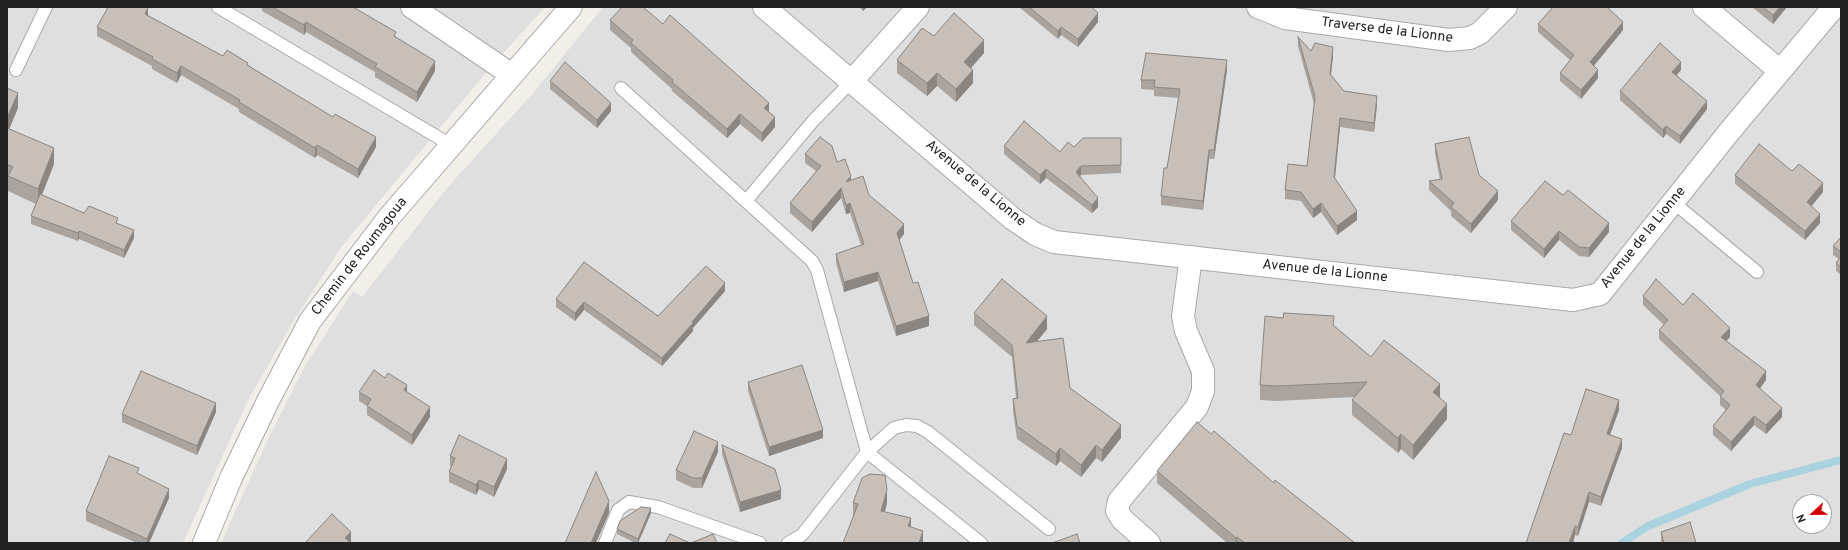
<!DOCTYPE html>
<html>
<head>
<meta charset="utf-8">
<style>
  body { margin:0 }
  #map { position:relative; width:1848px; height:550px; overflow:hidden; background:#f2efe9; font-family:Overpass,sans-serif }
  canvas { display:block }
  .frame { position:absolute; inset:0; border:8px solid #222; pointer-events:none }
  .north { position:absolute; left:1792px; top:494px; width:40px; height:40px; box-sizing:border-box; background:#fff; border:1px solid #a7a7a7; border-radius:50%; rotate:248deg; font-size:11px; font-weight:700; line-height:16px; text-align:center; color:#222 }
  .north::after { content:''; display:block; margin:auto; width:14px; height:18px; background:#d40000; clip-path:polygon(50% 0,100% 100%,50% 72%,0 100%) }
</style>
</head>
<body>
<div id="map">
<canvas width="1848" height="550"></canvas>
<div class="frame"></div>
<div class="north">N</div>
</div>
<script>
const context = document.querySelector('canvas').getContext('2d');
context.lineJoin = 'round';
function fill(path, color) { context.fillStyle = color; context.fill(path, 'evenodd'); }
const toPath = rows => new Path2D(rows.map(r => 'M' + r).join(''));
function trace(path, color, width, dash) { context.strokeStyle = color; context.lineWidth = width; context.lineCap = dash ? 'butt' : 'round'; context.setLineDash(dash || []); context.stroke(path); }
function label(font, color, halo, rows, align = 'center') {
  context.font = font + ' Overpass,sans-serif'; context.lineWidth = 3; context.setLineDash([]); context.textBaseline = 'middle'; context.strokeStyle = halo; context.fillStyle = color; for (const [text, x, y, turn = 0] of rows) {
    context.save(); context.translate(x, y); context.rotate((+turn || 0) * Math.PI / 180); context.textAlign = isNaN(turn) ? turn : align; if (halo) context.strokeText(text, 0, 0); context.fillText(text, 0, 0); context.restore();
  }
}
const residential = toPath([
  [7,7,545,7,489,69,342,246,293,322,249,398,183,543,7,543],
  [603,7,1841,7,1841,543,221,543,269,437,305,366,353,291,362,297,447,188,534,92],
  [1800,502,1824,502,1824,526,1800,526]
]);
const stream = toPath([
  [1622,543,1648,526,1750,484,1841,460]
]);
const service = toPath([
  [218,7,451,145],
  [16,70,46,7],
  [621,88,812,261,817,270,867,452,981,543],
  [746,201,813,121,851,82],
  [1673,202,1757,272],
  [605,543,618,510,629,502,658,507,760,543],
  [788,543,802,535,867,452,894,428,906,425,917,426,928,432,1049,529]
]);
const minor = toPath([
  [412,7,512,75],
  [764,7,1013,219,1035,234,1054,242,1573,300,1600,294,1729,132,1834,7],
  [1258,7,1285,18,1449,40,1470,38,1480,33,1506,7],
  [1704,7,1780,71],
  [851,82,918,7],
  [204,543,231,478,268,401,310,321,390,216,571,7],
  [1149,543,1122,519,1117,511,1119,501,1197,407,1203,391,1203,371,1186,331,1183,316,1191,257]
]);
const wall = toPath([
  [262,7,353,7,396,37,435,71,417,102,375,77,375,72,306,32,304,35,262,11],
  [859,7,867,7,863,11],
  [1019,7,1092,7,1098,22,1078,47,1061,35,1058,39],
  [1752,7,1787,7,1773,24],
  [148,16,223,56,248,65,376,147,358,178,317,155,315,158,239,112,239,109,181,75,177,83,152,69,152,66,97,36,97,27],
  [610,20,663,24,769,111,775,127,762,142,740,124,727,138,672,91,672,89,631,52,631,48,610,30],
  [1538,24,1623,30,1594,66,1598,78,1581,99,1560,81,1560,73,1570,60,1538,32],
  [934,36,984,53,971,68,973,83,956,102,937,86,927,96,897,73,897,60],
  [1298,37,1311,51,1333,56,1331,75,1344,91,1377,105,1374,132,1340,127,1335,178,1357,220,1337,235,1321,212,1313,218,1301,201,1285,199,1285,190,1307,166,1314,104,1298,46],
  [1227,70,1214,159,1209,159,1203,210,1161,205,1161,196,1167,168,1179,98,1154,96,1154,90,1141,89,1141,80],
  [1681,70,1677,75,1707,109,1680,144,1666,134,1663,138,1620,100,1620,91],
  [550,81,611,111,597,128,550,89],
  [7,88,18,108,9,129,54,164,42,195,84,213,118,224,134,238,124,258,79,239,78,241,31,224,31,216,36,204,8,191,8,180,7,180],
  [1435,144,1479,175,1498,200,1471,233,1451,216,1451,211,1429,190,1429,181,1440,180,1435,153],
  [1004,146,1060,152,1121,165,1121,173,1081,175,1080,176,1098,207,1092,213,1046,178,1040,184,1004,154],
  [805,154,837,162,851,180,869,195,904,234,899,240,913,283,929,326,896,336,878,281,844,292,836,263,836,254,861,245,850,213,846,214,841,198,812,232,790,213,790,203,816,171,805,163],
  [1792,171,1823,192,1812,206,1820,223,1805,240,1735,184,1735,175],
  [1511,221,1609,232,1589,257,1579,256,1559,240,1544,258,1511,230],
  [1841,237,1841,275,1836,271,1836,263,1839,259,1833,255,1833,246],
  [584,262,658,316,725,291,693,328,693,331,662,366,584,310,575,321,556,307,556,299],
  [1643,296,1683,305,1730,337,1726,341,1766,380,1760,388,1782,417,1766,434,1754,425,1731,451,1713,435,1713,426,1726,410,1720,405,1720,396,1659,339,1659,330,1664,325,1643,305],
  [974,313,1047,329,1037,341,1070,388,1121,438,1102,462,1096,458,1081,477,1060,461,1056,466,1017,439,1013,411,1013,399,1016,398,1012,357,974,325],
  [1334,326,1371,357,1440,397,1447,419,1413,460,1401,449,1398,453,1352,415,1352,400,1354,397,1277,401,1260,400,1260,385],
  [748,382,823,438,769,456,748,391],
  [359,392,407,393,430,417,412,445,367,415,367,406,359,401],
  [1619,410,1610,435,1622,448,1601,506,1589,502,1578,536,1575,535,1573,543,1526,543,1571,435],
  [216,412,197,455,122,422,122,414],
  [1211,434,1274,483,1355,543,1227,543,1157,483,1157,471],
  [722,445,781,499,740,512,722,454],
  [718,452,702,488,693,488,676,480,676,470],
  [450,456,507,469,494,497,479,489,476,495,449,482,449,472,451,466,450,466],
  [139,474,169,498,149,543,137,543,86,521,86,511],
  [853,503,887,503,885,512,911,527,923,543,853,516],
  [651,513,638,543,635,543,617,534,617,529],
  [1661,532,1696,543,1661,543]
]);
const shadedWall = toPath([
  [863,7,867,7,863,11],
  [1780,7,1787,7,1773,24,1773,15],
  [148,8,148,18,145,14],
  [1098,13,1098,22,1078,47,1078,39],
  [306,22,306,32,304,35,304,25],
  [1623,22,1623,30,1590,70,1590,62],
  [1061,27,1061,35,1058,39,1058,31],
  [984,40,984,53,964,76,964,62],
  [1333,47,1333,56,1330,83,1330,74],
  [1227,60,1227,70,1214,159,1214,150],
  [435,61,435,71,417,102,417,92],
  [1681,62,1681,70,1672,80,1672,72],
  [181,66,181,75,177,83,177,73],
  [973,70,973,83,956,102,956,89],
  [1598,70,1598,78,1581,99,1581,90],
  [937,73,937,86,927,96,927,83],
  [18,93,18,108,7,134,7,118],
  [1377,96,1377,105,1374,132,1374,123],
  [1707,101,1707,109,1680,144,1680,136],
  [611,103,611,111,597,128,597,120],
  [769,103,769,113,764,108],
  [740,114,740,124,727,138,727,129],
  [775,117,775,127,762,142,762,133],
  [1340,118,1340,127,1334,186,1334,177],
  [1666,126,1666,134,1663,138,1663,130],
  [376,137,376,147,358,178,358,169],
  [317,145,317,155,315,158,315,148],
  [54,148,54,164,38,204,38,189],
  [1209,150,1209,159,1203,210,1203,201],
  [1081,166,1081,175,1076,180,1076,172],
  [1046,169,1046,178,1040,184,1040,175],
  [851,176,851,186,846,182],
  [1823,183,1823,192,1807,211,1807,202],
  [841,188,841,198,812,232,812,222],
  [1498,191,1498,200,1471,233,1471,224],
  [1098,198,1098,207,1092,213,1092,205],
  [850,203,850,213,846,214,846,205],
  [1321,203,1321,212,1313,218,1313,209],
  [1357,211,1357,220,1337,235,1337,226],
  [1820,214,1820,223,1805,240,1805,231],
  [1609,223,1609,232,1589,257,1589,248],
  [904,224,904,234,897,243,897,233],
  [134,230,134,238,124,258,124,250],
  [79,231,79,239,78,241,78,233],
  [1559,231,1559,240,1544,258,1544,249],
  [878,272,878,281,844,292,844,282],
  [725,283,725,291,693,328,693,331,662,366,662,358,692,322],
  [584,302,584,310,575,321,575,313],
  [929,316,929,326,896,336,896,326],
  [1047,316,1047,329,1026,355,1026,343],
  [1730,328,1730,337,1721,346,1721,337],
  [1766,371,1766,380,1756,394,1756,385],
  [1440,384,1440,399,1433,392],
  [407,385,407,395,404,390],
  [1619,400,1619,410,1607,443,1607,434],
  [216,403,216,412,197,455,197,446],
  [1447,404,1447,419,1413,460,1413,445],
  [430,407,430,417,412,445,412,435],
  [1782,408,1782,417,1766,434,1766,425],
  [1754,416,1754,425,1731,451,1731,442],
  [1121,425,1121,438,1102,462,1102,450],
  [823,430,823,438,769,456,769,447],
  [1401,434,1401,449,1398,453,1398,438],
  [1622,439,1622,448,1601,506,1601,497],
  [718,442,718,452,702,488,702,478],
  [1096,445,1096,458,1081,477,1081,465],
  [1060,448,1060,461,1056,466,1056,454],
  [507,459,507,469,494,497,494,487],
  [479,480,479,489,476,495,476,485],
  [169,489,169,498,149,543,147,543,147,539],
  [781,490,781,499,740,512,740,502],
  [887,490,887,503,881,524,881,511],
  [1589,492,1589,502,1578,536,1578,527],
  [609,501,609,513,596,543,591,543],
  [651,508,651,513,638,543,638,539],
  [911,518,911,531,908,526],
  [1575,526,1575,535,1573,543,1569,543],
  [923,531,923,543,919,543],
  [351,532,351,543,345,538],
  [1237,537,1237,543,1236,543,1236,538]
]);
const building = toPath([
  [108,7,147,7,148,8,145,14,223,56,227,50,248,63,247,65,333,117,335,114,376,137,358,169,317,145,315,148,239,102,240,100,181,66,177,73,152,59,153,57,97,27,108,7],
  [272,7,353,7,396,32,394,36,435,61,417,92,375,67,377,64,306,22,304,25,272,7],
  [622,7,643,7,663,24,670,15,769,103,764,108,775,117,762,133,740,114,727,129,672,82,673,80,631,43,633,40,610,20,622,7],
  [1029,7,1092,7,1098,13,1078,39,1061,27,1058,31,1029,7],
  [1553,7,1607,7,1623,22,1590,62,1598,70,1581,90,1560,73,1574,55,1538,24,1553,7],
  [1763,7,1780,7,1773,15,1763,7],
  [954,13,984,40,964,62,973,70,956,89,937,73,927,83,897,60,922,28,934,36,954,13],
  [1298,37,1311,51,1315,43,1333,47,1330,74,1344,91,1377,96,1374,123,1340,118,1334,177,1357,211,1337,226,1321,203,1313,209,1301,192,1285,190,1288,164,1307,166,1315,97,1298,37],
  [1660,43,1681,62,1672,72,1707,101,1680,136,1666,126,1663,130,1620,91,1660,43],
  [1146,53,1227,60,1214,150,1209,150,1203,201,1161,196,1164,168,1167,168,1180,89,1154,87,1155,80,1141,80,1146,53],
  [565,62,611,103,597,120,550,81,565,62],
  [7,88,18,93,7,118,7,88],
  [1024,121,1060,152,1068,142,1074,147,1083,138,1121,138,1121,165,1081,166,1076,172,1098,198,1092,205,1046,169,1040,175,1004,146,1024,121],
  [7,128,54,148,38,189,8,176,13,167,7,164,7,128],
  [820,137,832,146,837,162,845,159,851,176,846,182,863,176,869,195,904,224,897,233,913,283,918,282,929,316,896,326,878,272,844,282,836,254,864,244,850,203,846,205,841,188,812,222,790,203,821,166,805,154,820,137],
  [1469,137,1479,175,1498,191,1471,224,1451,207,1454,203,1429,181,1442,179,1435,144,1469,137],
  [1759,144,1792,171,1799,164,1823,183,1807,202,1820,214,1805,231,1735,175,1759,144],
  [1545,181,1563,195,1568,190,1609,223,1589,248,1579,247,1559,231,1544,249,1511,221,1545,181],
  [40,194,84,213,89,206,118,218,116,223,134,230,124,250,79,231,78,233,31,216,40,194],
  [1841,237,1841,252,1833,246,1841,237],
  [1841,256,1841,267,1836,263,1841,256],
  [584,262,658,316,706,266,725,283,692,322,693,323,662,358,584,302,575,313,556,299,584,262],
  [1002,279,1047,316,1026,343,1063,338,1070,388,1121,425,1102,450,1096,445,1081,465,1060,448,1056,454,1017,426,1013,399,1018,398,1012,345,974,313,1002,279],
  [1656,279,1683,305,1693,293,1730,328,1721,337,1766,371,1756,385,1782,408,1766,425,1754,416,1731,442,1713,426,1730,405,1720,396,1724,391,1659,330,1668,320,1643,296,1656,279],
  [1284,313,1334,316,1333,325,1371,357,1384,340,1440,384,1433,392,1447,404,1413,445,1401,434,1398,438,1352,400,1367,382,1277,386,1260,385,1265,316,1283,318,1284,313],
  [802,365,823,430,769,447,748,382,802,365],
  [374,370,385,378,388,373,407,385,404,390,430,407,412,435,367,406,371,399,359,392,374,370],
  [141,371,216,403,197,446,122,414,141,371],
  [1586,389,1619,400,1607,434,1622,439,1601,497,1589,492,1578,527,1575,526,1569,543,1526,543,1564,433,1571,435,1586,389],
  [1197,422,1211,434,1214,431,1274,483,1275,480,1355,543,1252,543,1250,542,1249,543,1245,543,1237,537,1236,538,1157,471,1197,422],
  [694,431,718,442,702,478,693,478,676,470,694,431],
  [459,435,507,459,494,487,479,480,476,485,449,472,455,458,450,456,459,435],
  [722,445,775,469,781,490,740,502,722,445],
  [109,456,139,468,137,473,169,489,147,539,86,511,109,456],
  [596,472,609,501,591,543,565,543,596,472],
  [870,474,885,475,887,490,881,511,911,518,908,526,923,531,919,543,843,543,858,504,853,503,862,478,870,474],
  [641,507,651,508,638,539,617,529,620,521,641,507],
  [332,514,351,532,345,538,351,543,305,543,332,514],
  [1690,522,1696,543,1664,543,1661,532,1690,522],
  [670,534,690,543,665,543,670,534],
  [713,534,717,543,691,543,713,534],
  [1077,534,1080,543,1052,543,1077,534]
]);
const streetNames = [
  ["Traverse de la Lionne",1387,31,7],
  ["Avenue de la Lionne",975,184,40],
  ["Avenue de la Lionne",1644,238,-51],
  ["Chemin de Roumagoua",360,257,-52],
  ["Avenue de la Lionne",1325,272,6]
];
fill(residential, '#e0dfdf');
trace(stream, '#aad3df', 8);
trace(service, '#a9a9a9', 14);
trace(minor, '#a9a9a9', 24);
trace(service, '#fff', 12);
trace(minor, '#fff', 22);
fill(wall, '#aba49e');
fill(shadedWall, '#8b8681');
fill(building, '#c7bfb8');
trace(building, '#8b8681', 1);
label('14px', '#222', '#fff', streetNames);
</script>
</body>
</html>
